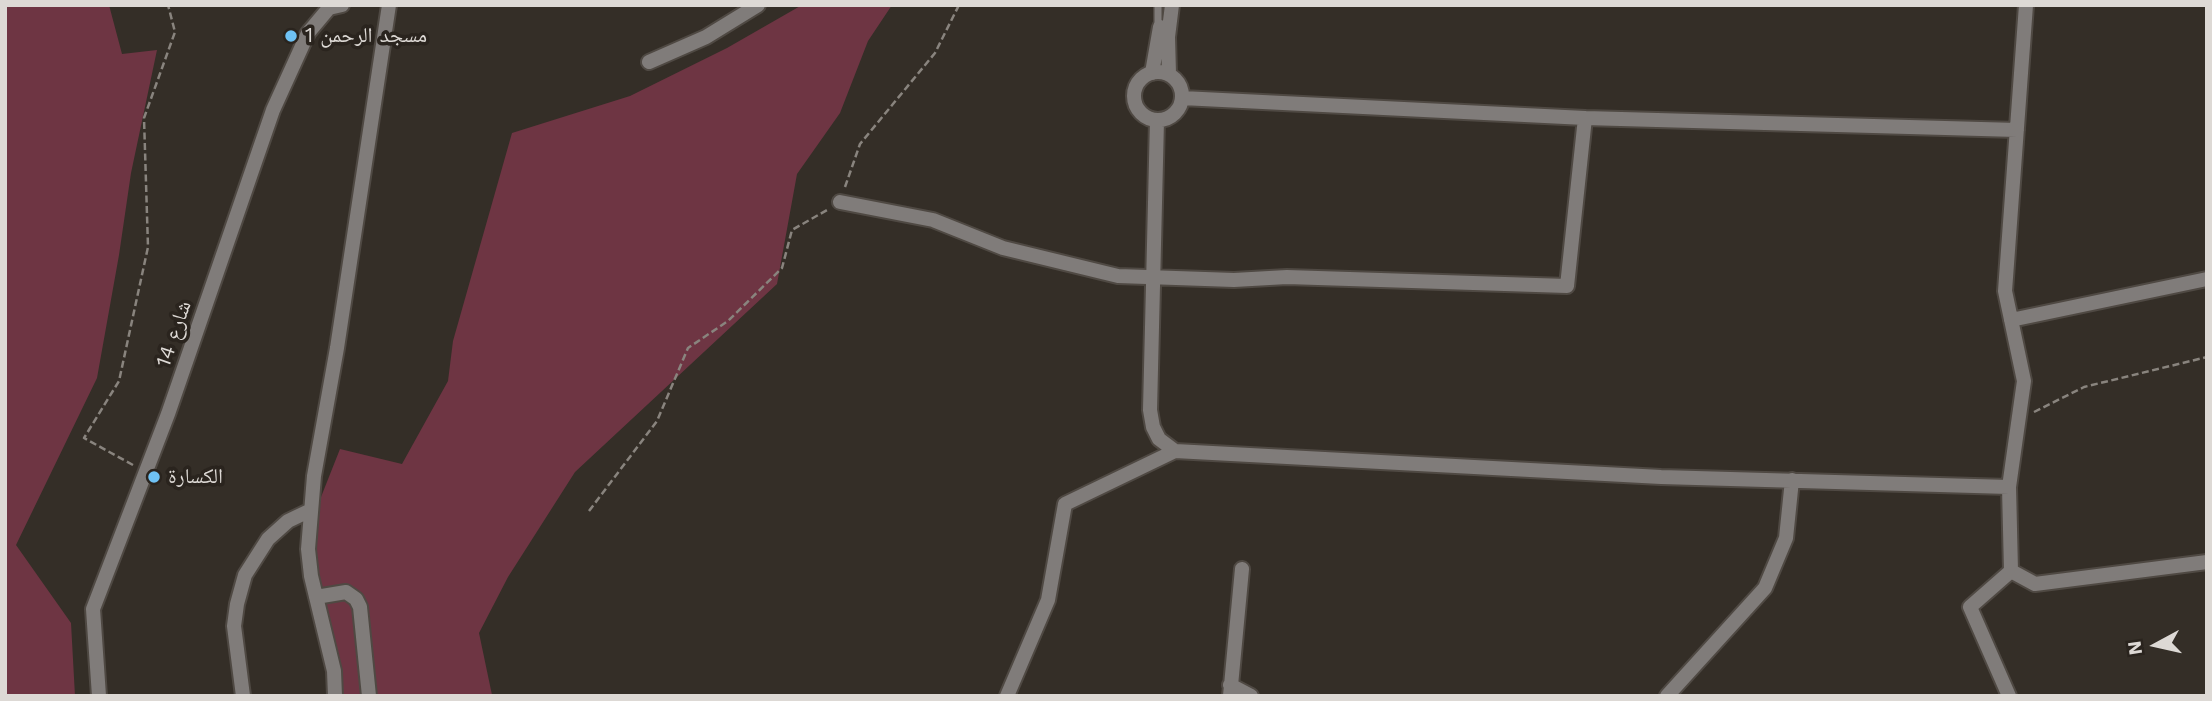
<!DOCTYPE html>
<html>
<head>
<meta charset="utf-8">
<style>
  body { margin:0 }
  #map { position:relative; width:2212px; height:701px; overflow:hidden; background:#342e27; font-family:"Work Sans",sans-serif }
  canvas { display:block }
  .frame { position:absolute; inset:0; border:7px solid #ddd9d5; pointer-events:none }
  .north { position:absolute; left:2121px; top:610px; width:70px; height:70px; -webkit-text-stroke:5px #2a241e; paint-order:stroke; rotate:262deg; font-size:19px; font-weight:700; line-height:28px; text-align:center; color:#ddd9d5 }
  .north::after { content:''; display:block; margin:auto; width:24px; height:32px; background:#ddd9d5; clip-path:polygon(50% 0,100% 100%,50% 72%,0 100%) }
</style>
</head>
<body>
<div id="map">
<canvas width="2212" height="701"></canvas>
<div class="frame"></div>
<div class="north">N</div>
</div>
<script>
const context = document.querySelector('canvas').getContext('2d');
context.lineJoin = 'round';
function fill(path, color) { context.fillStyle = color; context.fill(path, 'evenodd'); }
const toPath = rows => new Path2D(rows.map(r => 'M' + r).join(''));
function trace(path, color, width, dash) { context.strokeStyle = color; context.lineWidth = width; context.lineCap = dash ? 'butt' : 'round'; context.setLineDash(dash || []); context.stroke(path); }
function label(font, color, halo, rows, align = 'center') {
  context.font = font + ' "Work Sans","Noto Naskh Arabic",sans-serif'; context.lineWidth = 7; context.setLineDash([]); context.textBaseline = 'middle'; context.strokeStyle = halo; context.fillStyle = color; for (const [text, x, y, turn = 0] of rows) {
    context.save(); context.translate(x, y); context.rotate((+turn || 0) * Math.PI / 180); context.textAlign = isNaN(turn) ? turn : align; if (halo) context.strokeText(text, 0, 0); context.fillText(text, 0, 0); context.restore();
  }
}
const green = toPath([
  [5,5,109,5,122,54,157,50,131,173,119,255,97,378,16,545,71,623,75,696,5,696],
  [802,5,892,5,868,41,840,113,797,174,777,284,575,472,508,577,479,633,492,695,330,696,302,545,340,449,402,464,448,381,453,341,512,133,630,96,727,48]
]);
const path = toPath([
  [845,187,860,144,935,53,959,5],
  [2034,412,2084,387,2207,357],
  [133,465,84,438,119,381,148,247,144,118,175,32,168,5],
  [589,511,657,421,688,348,728,321,782,268,792,230,827,210]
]);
const service = toPath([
  [1158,5,1158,29]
]);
const minor = toPath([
  [649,62,706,37,758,5],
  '1134 96a24 24 0 1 1 48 0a24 24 0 1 1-48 0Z',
  [1152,73,1160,27],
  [1169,74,1168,37,1172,5],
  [1182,98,1585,118,2017,130],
  [1157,120,1150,410,1153,427,1159,439,1175,451,1661,477,2009,487],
  [840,202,933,220,1003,248,1118,276,1234,280,1287,277,1567,286,1585,118],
  [2011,320,2207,279],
  [2011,571,2035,584,2207,562],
  [316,597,346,592,356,599,360,607,369,696],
  [1230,685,1251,696],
  [99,696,93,609,168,414,273,110,308,33,329,8,342,5],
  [243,696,234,626,237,604,245,575,268,539,288,521,311,510],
  [335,696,334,671,311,576,308,549,314,476,337,348,389,5],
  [1007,696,1048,600,1065,504,1175,451],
  [1230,696,1242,569],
  [1667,696,1765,588,1786,538,1792,480],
  [2009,696,1970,607,2011,571,2009,487,2024,381,2005,291,2026,5]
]);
const markers = [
  [291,36,7,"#6fc2f4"],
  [154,477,7,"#6fc2f4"]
];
const poiNames = [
  ["مسجد الرحمن 1",305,36],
  ["الكسارة",168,477]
];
const streetNames = [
  ["شارع 14",174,334,-71]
];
fill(green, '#6e3543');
trace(service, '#4f4943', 10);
trace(minor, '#4f4943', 18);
trace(path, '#89847e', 2.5, [7, 3.5]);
trace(service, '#807c7a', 7);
trace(minor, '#807c7a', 14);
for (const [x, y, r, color] of markers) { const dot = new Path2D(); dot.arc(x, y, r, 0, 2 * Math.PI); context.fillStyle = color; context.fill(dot); trace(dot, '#2a241e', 2.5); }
label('21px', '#ddd9d5', '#2a241e', poiNames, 'left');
label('21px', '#ddd9d5', '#2a241e', streetNames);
</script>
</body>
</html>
